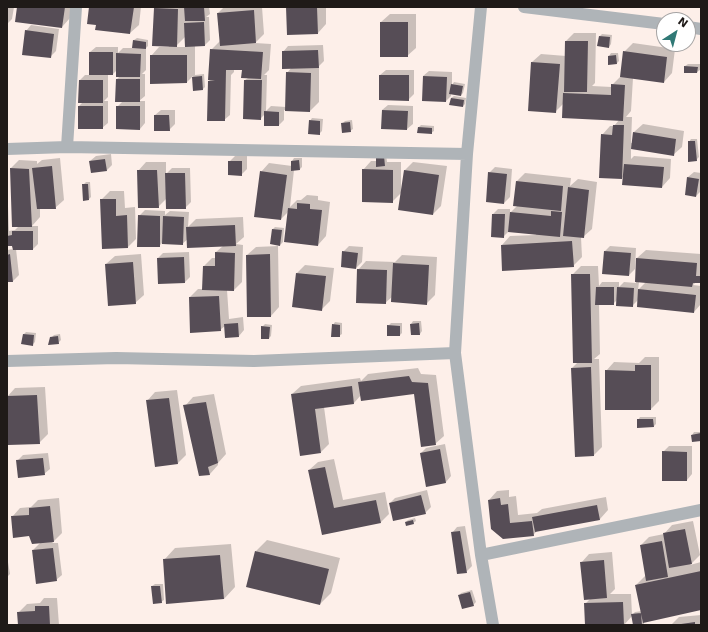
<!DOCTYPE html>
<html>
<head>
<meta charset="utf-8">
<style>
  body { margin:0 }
  #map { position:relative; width:708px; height:632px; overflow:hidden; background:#fdefe9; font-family:"DejaVu Sans",sans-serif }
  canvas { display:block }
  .frame { position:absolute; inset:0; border:8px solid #1f1a18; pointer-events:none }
  .north { position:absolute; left:656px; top:12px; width:40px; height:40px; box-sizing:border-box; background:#fff; border:1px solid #a5a3a3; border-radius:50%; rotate:36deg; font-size:11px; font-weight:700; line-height:16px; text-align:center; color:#1f1a18 }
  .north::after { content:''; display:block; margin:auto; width:14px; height:18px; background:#307976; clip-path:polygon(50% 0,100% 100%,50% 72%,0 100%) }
</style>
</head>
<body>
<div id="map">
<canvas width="708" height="632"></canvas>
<div class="frame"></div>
<div class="north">N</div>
</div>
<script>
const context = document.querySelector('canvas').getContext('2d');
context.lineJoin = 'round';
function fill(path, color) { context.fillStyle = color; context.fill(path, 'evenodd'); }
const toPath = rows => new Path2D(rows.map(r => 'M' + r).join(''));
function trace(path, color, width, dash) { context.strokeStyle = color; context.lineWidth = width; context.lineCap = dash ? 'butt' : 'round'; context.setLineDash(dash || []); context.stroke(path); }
const shadow = toPath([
  [7,7,14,7,12,19,7,24],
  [18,7,72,7,70,18,62,27],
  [90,7,141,7,139,25,130,33,96,29,97,24],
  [156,7,209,7,210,14,206,17,209,17,210,40,205,45,195,46,195,75,204,74,205,87,203,89,194,90,193,76,187,82,151,83,151,56,159,47,169,47,155,8],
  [186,36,186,47,175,47],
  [224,7,262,7,264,34,255,43,271,44,269,70,264,75,267,75,266,111,271,106,286,107,287,73,292,67,283,52,288,46,323,45,324,61,319,66,319,102,310,111,284,110,284,120,279,125,265,114,260,119,245,80,248,78,243,70,234,69,234,72,231,75,230,115,224,120,209,81,211,79,211,50,220,41,218,13],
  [287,7,326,7,326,24,318,33],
  [390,14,416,14,416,48,407,56,381,22],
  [31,25,59,29,56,51,50,57,26,31],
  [574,33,596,33,595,83,592,86,612,87,612,85,621,76,624,52,633,43,675,49,672,73,664,82,633,78,631,111,626,117,632,117,631,143,633,143,634,132,643,124,684,131,682,147,673,155,631,148,631,159,634,156,671,159,670,178,662,187,624,176,622,178,602,135,610,126,614,126,619,120,564,103,555,112,532,62,541,54,566,56,566,41],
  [602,34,612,35,611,44,609,47,600,36],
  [137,38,148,40,148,46,146,48,146,70,142,74,145,74,145,96,139,101,145,101,145,123,140,129,117,107,123,101,117,79,120,76,117,70,113,74,108,74,108,97,104,101,108,101,108,123,102,128,79,106,83,102,80,80,85,75,90,75,90,52,96,47,118,47,118,53,123,48,133,48,134,40],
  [611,53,618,53,619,61,616,64,609,64,609,56],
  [688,64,700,64,700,70,697,72,685,66],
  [386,70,414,70,414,94,408,100,380,75],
  [429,71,452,72,452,85,454,82,465,84,463,93,461,95,451,93,451,96,446,101,423,76],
  [454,96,466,98,465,104,463,106,451,98],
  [388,105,413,106,413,124,407,129,382,128,382,110],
  [161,110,175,110,175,124,169,130,155,115],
  [312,118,323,119,322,131,319,134,310,121],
  [352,120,353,129,350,131,342,124,345,121],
  [421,125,434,126,434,131,431,133,419,127],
  [691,139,697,139,699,157,696,160,689,142],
  [111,154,112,165,107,170,90,161,96,156],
  [386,154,387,162,401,162,401,191,402,191,405,170,413,162,447,166,441,206,433,214,402,192,392,202,363,170,371,161,377,161],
  [235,156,247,156,247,169,241,175,229,162],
  [60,158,64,200,55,208,40,208,40,217,32,226,38,226,38,244,33,249,16,249,19,275,13,281,7,281,7,250,14,249,13,245,7,245,7,181,9,231,15,230,19,226,11,168,19,160,37,161,37,164,42,160],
  [294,158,302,158,302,167,300,169,294,170,290,207,297,200,301,200,307,195,318,196,318,200,330,202,326,236,318,245,288,212,281,219,261,172,269,163,292,166,292,161],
  [146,162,166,162,166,174,172,168,190,168,191,202,185,208,167,198,158,207,138,171],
  [495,167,512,169,510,197,504,203,489,173],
  [694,172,701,173,701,191,696,196,686,194,688,177],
  [525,173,571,178,570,186,578,179,597,182,592,229,583,237,581,237,582,257,573,266,503,270,502,245,510,236,536,235,536,234,509,231,504,236,493,214,498,209,510,209,510,213,518,205,517,181],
  [86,182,90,182,91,197,89,199,83,185],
  [110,191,124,191,125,208,135,207,136,239,128,247,101,200],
  [145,210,165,211,165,215,170,211,189,212,188,227,196,219,243,217,244,237,236,244,243,245,242,282,234,290,227,290,229,319,243,317,244,330,239,336,225,326,220,330,190,297,198,289,203,289,204,266,212,258,216,258,216,252,223,246,188,239,182,244,162,243,159,246,139,216],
  [275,227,284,228,283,242,280,245,273,229],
  [278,246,279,307,271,316,247,255,256,247],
  [349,246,363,247,362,262,356,268,343,252],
  [610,246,636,248,635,269,629,275,605,251],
  [646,250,701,254,701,282,696,282,693,285,701,286,701,304,694,312,638,300,632,306,617,300,613,304,599,304,600,354,594,359,599,359,602,447,594,455,576,456,572,368,578,362,572,275,581,266,598,266,599,286,602,282,619,282,619,287,624,282,636,283,637,258],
  [639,282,646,282,638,290],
  [189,252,190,277,185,282,158,258,163,253],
  [141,254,144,295,135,303,106,264,115,256],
  [402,255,437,257,435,295,426,304,392,297,385,303,358,270,366,261,395,262],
  [305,265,334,268,330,301,321,310,297,273],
  [413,321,421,321,422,331,420,334,412,334,411,324],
  [335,322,342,323,342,334,339,336,333,325],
  [391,323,402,323,402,333,400,335,388,326],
  [265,324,272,325,271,336,269,338,262,327],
  [26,332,36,333,35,342,32,345,24,334],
  [60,334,61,340,58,343,51,338,54,335],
  [645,357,659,357,659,401,651,409,606,371,614,362,639,363],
  [418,368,421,374,436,375,444,436,435,444,415,393,361,395,354,403,324,407,329,444,321,452,292,394,301,386,360,378,361,381,368,374],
  [45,387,48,434,39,443,7,397,15,388],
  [177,390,186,455,178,463,156,466,147,401,155,392],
  [214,394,226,454,218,463,218,465,210,474,200,474,185,406,193,397],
  [640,417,656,417,656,424,654,426,638,420],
  [694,432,701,432,701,440,692,435],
  [445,444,451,476,446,482,427,485,421,453,426,448],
  [669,446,692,446,692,474,687,480,664,451],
  [48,453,50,469,44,474,17,461,23,455],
  [334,459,343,500,385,492,389,514,381,522,323,534,309,470,318,462],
  [427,490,431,507,425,513,390,503,395,498],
  [509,490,509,497,516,496,518,515,537,513,542,509,606,497,608,510,600,519,538,530,533,535,503,538,489,500,497,491],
  [59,498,62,533,52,543,58,543,62,575,56,580,33,550,40,543,30,535,12,517,20,508,31,507,38,500],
  [415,518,416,521,413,523,406,522,408,520],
  [693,521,700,555,690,565,701,562,701,609,644,622,644,625,634,625,632,616,624,625,586,625,585,604,590,599,581,563,589,554,612,552,615,589,610,594,631,594,632,615,635,612,642,611,636,585,646,575,641,545,649,537,664,534,672,525],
  [465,526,472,566,466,572,452,533,457,527],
  [267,540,340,558,331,593,320,604,256,551],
  [231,544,235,587,224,599,164,560,175,548],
  [7,556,10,574,7,577],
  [155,584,163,584,164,600,161,602,152,586],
  [472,590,476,602,473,605,459,596,461,593],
  [44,598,57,598,59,625,19,625,18,613,27,604,40,603],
  [701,615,701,625,671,625,679,617]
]);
const building = toPath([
  [17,7,65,7,62,28,15,22],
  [89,7,101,8,101,7,134,7,130,34,95,30,96,25,87,24],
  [184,7,204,7,205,21,185,21],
  [286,7,317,7,318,34,287,35],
  [154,8,178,9,177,47,152,46],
  [254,10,256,43,220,46,217,13],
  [204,22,205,46,185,47,184,23],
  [380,22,408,22,408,57,380,57],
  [25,30,54,34,51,58,22,55],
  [599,36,610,37,609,48,597,46],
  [133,40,146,42,146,49,132,48],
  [565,41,588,41,587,92,564,92],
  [210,49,263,52,261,79,241,78,242,70,226,70,225,121,207,121,208,81,215,81,208,80],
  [318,50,319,68,282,69,282,51],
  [623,51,667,57,664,83,620,77],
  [89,52,113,52,113,75,89,75],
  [116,53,141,54,140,77,116,77],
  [150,55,187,55,187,83,150,84],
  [616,55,617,64,608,65,608,56],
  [531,62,560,64,556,113,528,111],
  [684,66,698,67,697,73,684,73],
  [286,72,311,73,310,112,285,111],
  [379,75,409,75,409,101,379,100],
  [202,76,203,90,193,91,192,77],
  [423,76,447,77,446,102,422,101],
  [116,79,140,79,140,102,115,102],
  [79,80,103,80,103,103,78,103],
  [244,80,262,80,261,120,243,119],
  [451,84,463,86,461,96,449,94],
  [611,84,625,85,623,121,562,118,563,93,611,95],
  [451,98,464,100,463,107,449,105],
  [78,106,103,106,103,129,78,129],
  [116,106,140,106,140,130,116,129],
  [382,110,408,111,407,130,381,129],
  [264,111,279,112,279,126,264,126],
  [154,115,169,115,170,131,154,131],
  [309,120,320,121,320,135,308,134],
  [350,122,351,132,342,133,341,123],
  [613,125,624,125,622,179,599,178,601,134,612,135],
  [418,127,432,128,432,134,417,133],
  [633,132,676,139,674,156,631,149],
  [688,141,695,141,697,161,688,162],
  [384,156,385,166,376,167,376,157],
  [105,159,107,171,91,173,89,161],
  [299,160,300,170,291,171,291,161],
  [228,161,242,161,242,176,228,175],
  [624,164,664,167,662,188,622,185],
  [52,166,56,209,37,209,32,168],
  [10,168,29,169,32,227,12,227],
  [362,169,393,170,393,203,362,202],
  [137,170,157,170,159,208,138,208],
  [404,170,439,175,433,215,398,210],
  [260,171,287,175,281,220,254,217],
  [488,172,507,174,504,204,486,202],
  [165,173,185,173,186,209,166,209],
  [687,177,699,179,696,197,685,195],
  [516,181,563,186,561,211,513,206],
  [82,184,88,184,89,200,83,201],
  [568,187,589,190,584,238,563,236],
  [100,199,116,199,116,216,127,215,128,248,102,249],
  [297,203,310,204,310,209,322,210,318,246,284,242,288,208,297,209],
  [551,211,562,212,560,237,508,232,510,212,551,216],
  [492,214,505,214,504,238,491,237],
  [138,215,160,216,160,247,137,247],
  [163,216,184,217,183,245,162,244],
  [235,225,236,246,187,248,186,227],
  [272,229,282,230,280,246,270,244],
  [12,231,33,231,33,250,13,250,12,246,7,246,7,236,12,235],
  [572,241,574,267,502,271,501,245],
  [342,251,358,253,356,269,341,267],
  [604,251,631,253,629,276,602,274],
  [215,252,235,253,234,291,202,290,203,266,215,266],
  [10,254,13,282,7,282,7,255],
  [270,254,271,317,247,317,246,255],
  [184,257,185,283,158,284,157,258],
  [636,258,697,263,696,276,701,276,701,283,693,283,692,287,635,282],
  [133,262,136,304,108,306,105,264],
  [393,263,429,265,427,305,391,302],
  [357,269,387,270,386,304,356,303],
  [296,273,326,276,322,311,292,307],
  [571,274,590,274,592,363,573,363],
  [596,287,614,287,614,305,595,305],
  [617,287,634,288,633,307,616,306],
  [638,289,696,295,694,313,637,307],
  [219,296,221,331,190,333,189,297],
  [238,323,239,337,225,338,224,324],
  [419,323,420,335,411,335,410,324],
  [332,324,340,325,340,337,331,337],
  [387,325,400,326,400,336,387,336],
  [261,326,270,327,269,339,261,339],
  [23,334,34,335,33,346,21,344],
  [58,336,59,344,48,345,50,337],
  [635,365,651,365,651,410,605,410,605,370,635,371],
  [591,367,594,456,575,457,571,368],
  [409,376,412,382,428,383,436,445,421,447,414,394,361,401,358,382],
  [352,386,354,404,315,409,321,453,300,456,291,394],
  [37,395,40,444,8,445,7,396],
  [169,398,178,464,155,467,146,400],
  [206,402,218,463,208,467,210,475,199,476,183,405],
  [637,419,653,419,654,427,637,428],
  [701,433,701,441,692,442,691,435],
  [440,449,446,483,426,487,420,453],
  [662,451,687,452,687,481,662,481],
  [43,458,45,475,18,478,16,460],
  [325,467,334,508,376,500,381,523,322,535,308,470],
  [421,495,426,514,393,521,389,503],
  [500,498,501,505,508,504,510,523,532,521,534,536,503,539,491,529,488,500],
  [597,505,600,520,535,532,532,517],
  [50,506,54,542,32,544,29,536,13,538,11,516,29,515,29,508],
  [413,520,414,524,406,526,405,522],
  [685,529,692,564,669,568,663,533],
  [460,531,467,573,457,574,451,532],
  [662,541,668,577,646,581,640,545],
  [53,548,57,581,36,584,32,550],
  [255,551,329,569,320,605,246,587],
  [220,555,224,599,166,604,163,559],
  [604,560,607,598,584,600,580,562],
  [701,571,701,610,643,623,635,585],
  [151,586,160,586,162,603,153,604],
  [470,592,474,606,462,609,458,595],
  [623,602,624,625,585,625,584,603],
  [35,606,49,606,50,625,18,625,17,612,35,611],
  [641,613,642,625,633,625,631,614],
  [695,622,695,625,681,625,681,624]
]);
const street = toPath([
  [481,7,467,154,455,353,481,555,493,625],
  [524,7,664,24],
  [688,27,701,29],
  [67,147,76,7],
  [7,149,67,147,467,154],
  [7,361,116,358,254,361,455,353],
  [481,555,701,510]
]);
fill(shadow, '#0003');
fill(building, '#564d56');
trace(street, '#afb4b8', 12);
</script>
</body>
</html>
